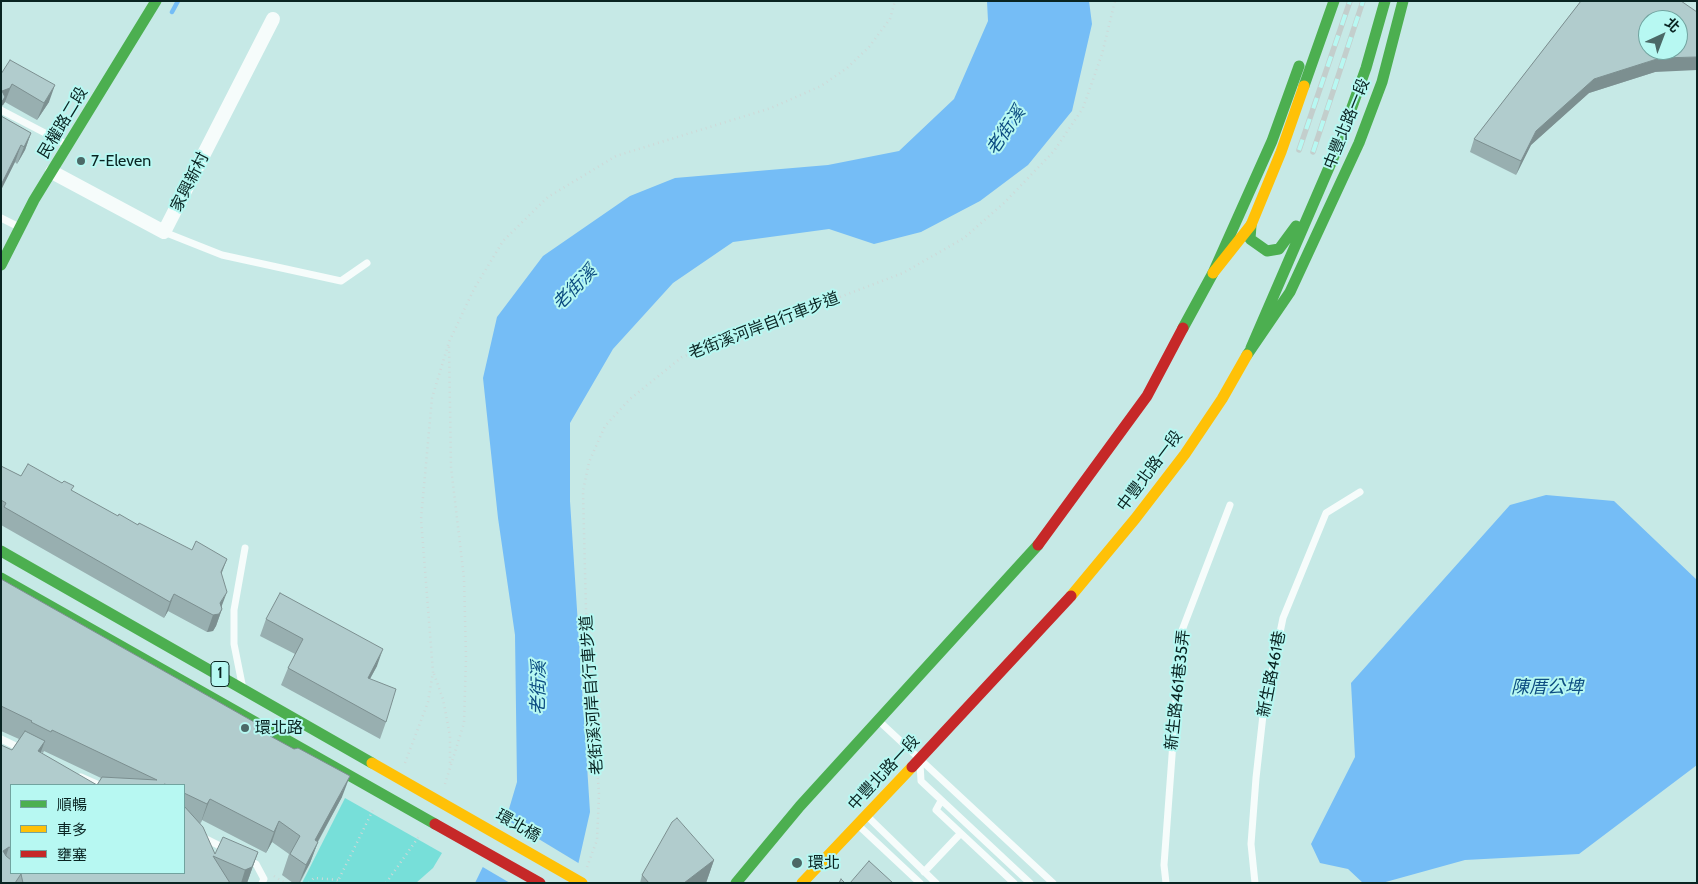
<!DOCTYPE html>
<html>
<head>
<meta charset="utf-8">
<style>
  body { margin:0 }
  #map { position:relative; width:1698px; height:884px; overflow:hidden; background:#c6e9e6; font-family:Cabin,"Noto Sans TC",sans-serif }
  canvas { display:block }
  .frame { position:absolute; inset:0; border:2px solid #092422; pointer-events:none }
  .legend { position:absolute; left:10px; top:784px; width:175px; height:90px; box-sizing:border-box; background:#b7f8f2; border:1px solid #71a39f; margin:0; padding:6px 9px; list-style:none; font-size:15px; color:#092422 }
  .legend li { display:flex; align-items:center; gap:10px; height:25px }
  .legend b { width:25px; border:1px solid #71a39f }
  .north { position:absolute; left:1638px; top:10px; width:50px; height:50px; box-sizing:border-box; background:#b7f8f2; border:1px solid #71a39f; border-radius:50%; rotate:43deg; font-size:14px; font-weight:700; line-height:20px; text-align:center; color:#092422 }
  .north::after { content:''; display:block; margin:auto; width:18px; height:22px; background:#4b6967; clip-path:polygon(50% 0,100% 100%,50% 72%,0 100%) }
</style>
</head>
<body>
<div id="map">
<canvas width="1698" height="884"></canvas>
<div class="frame"></div>
<ul class="legend">
<li><b style="height:6px;background:#4caf50"></b>順暢</li>
<li><b style="height:6px;background:#ffc107"></b>車多</li>
<li><b style="height:6px;background:#c62828"></b>壅塞</li>
</ul>
<div class="north">北</div>
</div>
<script>
const context = document.querySelector('canvas').getContext('2d');
context.lineJoin = 'round';
function fill(path, color) { context.fillStyle = color; context.fill(path, 'evenodd'); }
const toPath = rows => new Path2D(rows.map(r => 'M' + r).join(''));
function trace(path, color, width, dash) { context.strokeStyle = color; context.lineWidth = width; context.lineCap = dash ? 'butt' : 'round'; context.setLineDash(dash || []); context.stroke(path); }
function label(font, color, halo, rows, align = 'center') {
  context.font = font + ' Cabin,"Noto Sans TC",sans-serif'; context.lineWidth = 4; context.setLineDash([]); context.textBaseline = 'middle'; context.strokeStyle = halo; context.fillStyle = color; for (const [text, x, y, turn = 0] of rows) {
    context.save(); context.translate(x, y); context.rotate((+turn || 0) * Math.PI / 180); context.textAlign = isNaN(turn) ? turn : align; if (halo) context.strokeText(text, 0, 0); context.fillText(text, 0, 0); context.restore();
  }
}
const green = toPath([
  [345,798,442,853,433,868,416,883,302,883]
]);
const water = toPath([
  [987,1,1089,1,1092,24,1072,111,1028,165,980,201,921,232,874,244,829,229,733,242,673,283,613,349,570,423,570,501,590,812,578,865,565,883,475,883,506,819,517,782,515,635,498,518,483,378,497,317,543,256,630,196,675,178,828,165,899,151,954,99,988,21],
  [1546,495,1614,501,1697,580,1697,765,1579,854,1465,860,1382,883,1363,883,1348,869,1320,863,1311,844,1355,757,1351,683,1510,505]
]);
const pier = toPath([
  [504,818,580,864,568,883,510,883,481,866]
]);
const stream = toPath([
  [172,12,178,1]
]);
const path = toPath([
  [434,674,443,699,450,736,450,764],
  [405,763,428,702,433,672,421,519,432,398,449,342,474,289,503,241,548,197,616,156,771,108,821,86,847,68,869,47,890,19,895,1],
  [445,784,464,723,466,658,464,578,451,467,449,345],
  [587,867,597,840,599,794,586,610,583,491,589,462,605,426,630,399,682,357,903,273,964,238,1005,202,1054,151,1083,108,1102,54,1115,1],
  [274,876,285,883],
  [309,883,314,878,339,880],
  [337,883,374,808],
  [386,883,420,835]
]);
const lane = toPath([
  [1,110,66,144],
  [1,218,19,227],
  [164,232,222,255,341,281,367,263],
  [242,684,234,644,234,610,245,548],
  [880,722,1053,883],
  [1,739,24,750],
  [920,763,921,781,1030,883],
  [81,777,99,785],
  [941,801,936,810,1014,883],
  [867,816,936,883],
  [858,825,920,883],
  [202,837,226,849],
  [247,859,256,864,264,879,262,883],
  [924,872,960,834],
  [1166,883,1164,865,1181,633,1230,505],
  [1255,883,1251,844,1256,778,1263,715,1283,618,1326,513,1360,492]
]);
const street = toPath([
  [52,172,164,232,273,19]
]);
const fast = toPath([
  [1304,86,1334,1],
  [1251,225,1250,239,1267,251,1279,249,1296,226],
  [1,265,34,200,156,1],
  [1183,328,1213,273,1272,141,1299,66],
  [1251,348,1337,149,1366,68,1385,1],
  [1247,355,1290,292,1359,143,1382,82,1403,1],
  [1,551,372,763],
  [1,578,435,824],
  [736,883,800,806,1038,545]
]);
const slow = toPath([
  [1213,273,1251,225,1281,152,1304,86],
  [1071,596,1135,519,1185,454,1222,399,1247,355],
  [372,763,582,883],
  [802,883,912,767]
]);
const jam = toPath([
  [1038,545,1147,396,1183,328],
  [912,767,1071,596],
  [435,824,540,883]
]);
const rail = toPath([
  [1299,150,1350,1],
  [1313,152,1363,1]
]);
const wall = toPath([
  [1581,1,1655,72,1589,93,1531,145,1516,175,1470,152,1474,139],
  [1,74,49,102,37,120,5,102,3,105,1,106],
  [1,116,31,133,25,150,17,164,15,162,1,190],
  [1,466,21,476,72,491,221,574,222,609,216,626,213,631,207,632,168,611,164,618,1,525],
  [1,579,263,727,262,731,342,797,318,842,310,863,300,883,293,883,282,875,289,854,272,842,266,853,202,820,200,824,215,854,258,852,247,883,1,883,12,750,19,739,1,731],
  [44,751,101,778,97,785,184,785,184,873,11,873,11,785,41,752,43,753],
  [266,619,377,666,370,679,386,722,380,739,281,685,288,668,295,654,260,636],
  [714,860,706,883,640,883,642,875]
]);
const shadedWall = toPath([
  [1697,57,1697,70,1655,72,1589,93,1531,145,1516,175,1521,161,1536,131,1594,79,1660,58],
  [12,84,5,102,3,105,1,106,1,94,2,91],
  [55,85,49,102,37,120,44,103],
  [31,133,25,150,17,164,24,147],
  [21,145,15,162,1,190,1,185],
  [227,559,221,575,221,572],
  [227,592,221,608,222,609,216,626,213,631,207,632,213,615],
  [174,594,168,611,164,618,170,602],
  [383,649,377,666,361,695,368,678],
  [45,741,37,762,38,751],
  [350,776,342,797,307,861,315,840],
  [210,799,202,820,200,825,207,804],
  [279,821,272,842,266,853,274,832],
  [318,842,310,863,299,883,306,865],
  [9,847,2,868,3,851],
  [258,852,247,883,241,883,245,870],
  [714,860,706,883,684,883]
]);
const building = toPath([
  [1581,1,1681,1,1697,12,1697,57,1660,58,1594,79,1536,131,1521,161,1474,139,1581,1],
  [1648,20,1678,20,1678,50,1648,50,1648,20],
  [10,60,55,85,44,103,12,84,10,88,2,91,5,97,1,103,1,74,10,60],
  [1,116,31,133,24,147,21,145,1,185,1,116],
  [28,464,62,483,64,481,74,486,71,490,118,516,119,514,138,525,139,523,192,550,196,541,227,559,221,572,227,592,220,603,222,609,219,614,213,615,174,594,170,602,4,507,6,503,1,500,1,466,21,476,28,464],
  [1,579,263,727,261,731,294,749,298,748,350,776,315,840,318,842,306,865,290,854,300,836,279,821,274,832,210,799,207,804,184,793,184,785,168,785,164,784,165,785,97,785,102,777,157,780,52,730,51,732,31,722,32,721,1,706,1,579],
  [280,593,383,649,368,678,396,689,386,722,288,668,303,639,266,619,280,593],
  [25,731,45,741,38,751,97,785,11,785,11,848,9,847,3,851,6,856,11,860,11,873,184,873,184,806,203,827,215,854,223,837,258,852,252,867,245,870,213,856,230,883,23,883,21,874,15,883,1,883,1,745,12,750,25,731],
  [677,818,714,860,684,883,649,883,642,875,672,822,677,818],
  [869,861,893,883,850,883,869,861],
  [841,879,845,883,839,883,841,879]
]);
const markers = [
  [81,161,5,"#4b6967"],
  [245,728,5,"#4b6967"],
  [797,863,6,"#4b6967"]
];
const shields = [
  [220,674,18]
];
const shieldNames = [
  ["1",220,674]
];
const streetNames = [
  ["民權路二段",63,123,-59],
  ["中豐北路一段",1347,124,-68],
  ["家興新村",190,182,-63],
  ["老街溪河岸自行車步道",764,326,-21],
  ["中豐北路一段",1150,471,-53],
  ["新生路461巷",1272,674,-79],
  ["新生路461巷35弄",1178,690,-84],
  ["老街溪河岸自行車步道",592,695,-94],
  ["中豐北路一段",884,773,-47],
  ["環北橋",518,826,30]
];
const poiNames = [
  ["7-Eleven",91,161],
  ["環北路",255,728],
  ["環北",808,863]
];
const waterNames = [
  ["老街溪",1006,131,-56],
  ["老街溪",575,288,-46],
  ["老街溪",539,688,-89],
  ["陳厝公埤",1547,688]
];
fill(green, '#77dfd9');
fill(water, '#75bdf6');
fill(pier, '#c6e9e6');
trace(stream, '#75bdf6', 4.5);
trace(path, '#ced9d8', 2.5, [1, 4]);
trace(lane, '#f6fcfb', 7);
trace(street, '#f6fcfb', 14);
trace(fast, '#4caf50', 11);
trace(slow, '#ffc107', 11);
trace(jam, '#c62828', 11);
trace(rail, '#c3cecc', 5.5);
trace(rail, '#b7f8f2', 4, [11]);
fill(wall, '#98afb0');
fill(shadedWall, '#7c8f90');
fill(building, '#b1cccd');
trace(building, '#7c8f90', 1);
for (const [x, y, r, color] of markers) { const dot = new Path2D(); dot.arc(x, y, r, 0, 2 * Math.PI); context.fillStyle = color; context.fill(dot); trace(dot, '#b7f8f2', 2); }
for (const [x, y, w] of shields) { const box = new Path2D(); box.roundRect(x - w / 2, y - 12.5, w, 25, 4); context.fillStyle = '#b7f8f2'; context.fill(box); trace(box, '#092422', 1); }
label('bold 15px', '#092422', null, shieldNames);
label('16px', '#092422', '#b7f8f2', streetNames);
label('16px', '#092422', '#b7f8f2', poiNames, 'left');
label('italic 18px', '#0d4d82', '#b7f8f2', waterNames);
</script>
</body>
</html>
